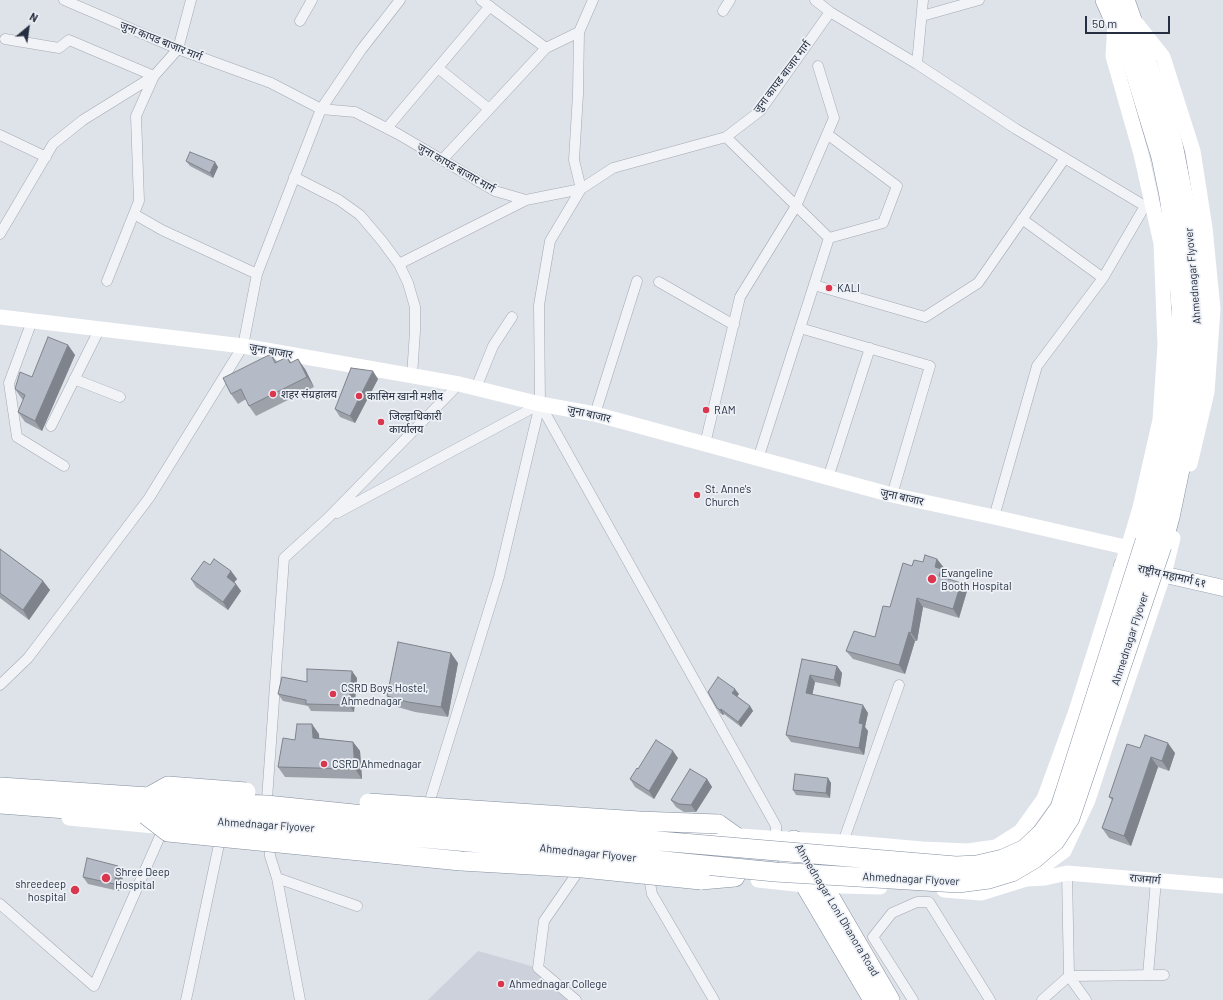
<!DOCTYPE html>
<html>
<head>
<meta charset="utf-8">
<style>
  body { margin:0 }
  #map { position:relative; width:1223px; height:1000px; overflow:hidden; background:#dee2e9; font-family:Barlow,sans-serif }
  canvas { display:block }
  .north { position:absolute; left:8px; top:8px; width:40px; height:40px; -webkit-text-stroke:3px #edf1f6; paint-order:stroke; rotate:29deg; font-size:11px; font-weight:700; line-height:16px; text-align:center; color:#262f41 }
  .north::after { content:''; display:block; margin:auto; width:14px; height:18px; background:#262f41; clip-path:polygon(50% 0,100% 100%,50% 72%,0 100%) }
  .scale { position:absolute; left:1085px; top:16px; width:85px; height:18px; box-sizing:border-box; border:2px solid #262f41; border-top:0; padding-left:5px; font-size:12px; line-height:14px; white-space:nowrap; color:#262f41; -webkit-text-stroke:3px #edf1f6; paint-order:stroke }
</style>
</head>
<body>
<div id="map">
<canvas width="1223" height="1000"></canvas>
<div class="north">N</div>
<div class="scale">50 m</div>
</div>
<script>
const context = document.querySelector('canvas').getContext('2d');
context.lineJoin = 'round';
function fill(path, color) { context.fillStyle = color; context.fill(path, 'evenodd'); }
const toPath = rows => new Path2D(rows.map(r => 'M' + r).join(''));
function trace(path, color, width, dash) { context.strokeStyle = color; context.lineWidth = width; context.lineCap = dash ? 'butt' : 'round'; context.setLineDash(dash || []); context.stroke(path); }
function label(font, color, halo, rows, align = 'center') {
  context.font = font + ' Barlow,"Noto Sans Devanagari",sans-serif'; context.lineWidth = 3.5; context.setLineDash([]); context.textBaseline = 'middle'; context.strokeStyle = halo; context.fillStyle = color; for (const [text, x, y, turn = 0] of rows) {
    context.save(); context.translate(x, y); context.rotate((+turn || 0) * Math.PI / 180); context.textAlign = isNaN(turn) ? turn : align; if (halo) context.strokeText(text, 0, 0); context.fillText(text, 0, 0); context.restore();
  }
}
const built = toPath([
  [478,951,538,968,576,1000,428,1000]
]);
const street = toPath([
  [64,0,178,49,271,83,321,109,355,112,398,134,495,191,526,200,581,189,613,168,726,137,760,111,830,12],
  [815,0,830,12,917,64,1016,129,1145,206,1152,205],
  [723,11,730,0],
  [922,16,979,0],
  [300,21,312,0],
  [5,39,59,48,69,40,154,76,136,116,139,201,107,281],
  [546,48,579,32],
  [917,64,923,0],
  [438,68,489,109],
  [387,128,490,6],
  [827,134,897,186,883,223,829,238],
  [0,135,46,157],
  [726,137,829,238,758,459],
  [442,160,546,48,481,0],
  [294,177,339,200,360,215,382,241,399,264,408,283,415,307,415,331,412,376],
  [134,214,162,230,257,274],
  [1022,219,1103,278],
  [0,234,53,144,83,120,154,76,178,49,191,0],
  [399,264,526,200],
  [659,282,734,325],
  [814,285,925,317,978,283,1065,158],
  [32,321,9,383,17,437,64,466],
  [800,328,930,366,892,495],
  [74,379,120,397],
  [476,388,493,346,512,317],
  [595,414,637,281],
  [51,426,99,330],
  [705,444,740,297,796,206,834,118,818,66],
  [828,478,870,348],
  [337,513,540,404,539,305,550,241,581,189,574,160,578,94,579,32,593,0],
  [994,517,1037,366,1103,278,1145,206],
  [0,685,28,658,149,498,243,346,257,274,321,109,361,50,400,0],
  [268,809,267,799,284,558,328,518,459,384],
  [427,810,499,577,540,404,776,826,776,839],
  [269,839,270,856,277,878,300,1000],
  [843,842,899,685],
  [648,872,652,894,714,1000],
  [1067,873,1069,976,1086,1000],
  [277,878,357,906],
  [0,904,94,986,164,827],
  [1148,975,1156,880],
  [186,1000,221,835],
  [576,1000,538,968,544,921,582,866],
  [913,1000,873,937,892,913,917,902,929,902,990,1000],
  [1042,1000,1069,976,1164,975]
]);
const secondary = toPath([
  [1136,23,1163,57,1193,151,1205,228,1213,309,1207,392,1190,464],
  [0,317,243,346,459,384,540,404,595,414,892,495,994,517,1138,550],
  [69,818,165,827],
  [647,830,769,838,843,842,922,849,968,851,996,847,1021,831,1044,799,1076,711,1122,565,1128,548,1140,508,1160,420,1165,345,1161,243,1141,154,1113,56,1115,23],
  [1027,879,1045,878,1067,873,1223,886],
  [758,880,805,885,880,887],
  [944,890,981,893,1026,879,1064,851,1088,800,1111,730,1165,570,1173,538]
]);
const primary = toPath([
  [1122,565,1223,588]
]);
const highway = toPath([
  [1105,0,1130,56,1161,157,1169,196,1177,255,1181,308,1177,408,1160,492,1145,541],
  [1125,0,1163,108,1173,144,1188,220,1192,249,1198,306,1197,342,1192,412,1170,517,1162,546],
  [0,787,149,797],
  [0,804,146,815],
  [718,824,735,836],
  [776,839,805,885,873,1000],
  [794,840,823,885,890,1000],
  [701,880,735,877]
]);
const highwayBridge = toPath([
  [152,795,168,786,246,792],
  [149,797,193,802,266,805,432,822,956,866,977,865,1003,859,1025,849,1042,833,1060,808,1145,541],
  [369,803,639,821,718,824],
  [146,815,172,818,264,824,594,853,674,862,775,872,958,883,989,879,1012,872,1034,859,1055,841,1070,818,1162,546],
  [146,815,168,832,461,861,583,868,701,880]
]);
const wall = toPath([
  [186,161,218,167,213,178,190,166],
  [68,345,75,355,42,431,25,422,18,412,23,400,22,399,15,389,32,377],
  [271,354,277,362,287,357,291,362,305,369,314,387,256,416,249,406,246,399,238,404,231,394],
  [378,379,355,423,340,417,335,409],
  [0,549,43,581,50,590,29,620,0,598],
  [937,559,944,568,943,571,947,577,947,578,967,591,959,618,923,607,917,641,915,641,905,674,853,659,846,651,875,637,890,607,912,566],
  [210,565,231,571,237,579,234,582,241,591,228,610,196,587,191,579],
  [802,659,837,666,842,673,840,687,815,682,812,695,868,713,865,727,868,731,864,755,791,742,786,735],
  [458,663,448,717,415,712,394,706,387,696],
  [357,678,354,712,311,711,308,706,283,701,278,694],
  [739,694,737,696,750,706,753,711,741,727,724,714,723,715,720,713,717,708],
  [319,734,319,738,353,742,360,751,362,779,285,777,278,767,295,740],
  [1140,748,1175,753,1169,771,1158,767,1131,846,1109,838,1102,828,1112,800,1109,797],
  [678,758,654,799,635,787,630,779,638,769],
  [828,778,831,783,830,798,796,795,793,790],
  [707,779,712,787,696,812,684,812,676,807,671,800],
  [118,866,124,873,119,891,88,884,83,877]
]);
const shadedWall = toPath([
  [215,162,218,167,213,178,210,173],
  [68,345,75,355,42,431,35,421],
  [298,359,305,369,314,387,307,377],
  [373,371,378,379,355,423,350,416],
  [937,559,944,568,943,571,947,577,945,585,939,576,935,567],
  [231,571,237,579,232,585,227,577],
  [43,581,50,590,29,620,23,610],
  [961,583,967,591,959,618,953,609],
  [236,584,241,591,228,610,223,602],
  [917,598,923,607,917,641,911,633],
  [909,632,915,641,905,674,899,665],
  [451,653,458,663,448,717,441,707],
  [837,666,842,673,840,687,834,680],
  [352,671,357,678,354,712,349,705],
  [810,675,815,682,811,701,806,693],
  [735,689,739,694,736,698,732,693],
  [863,705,868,713,865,727,868,731,864,755,859,748,859,723],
  [750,706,753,711,741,727,738,722],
  [721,709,724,714,723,715,720,710],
  [312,724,319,734,320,748,313,738],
  [353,742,360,751,362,779,355,769],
  [1168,743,1175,753,1169,771,1162,761],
  [673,751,678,758,654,799,649,791],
  [1151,757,1158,767,1131,846,1124,836],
  [828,778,831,783,830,798,826,793],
  [707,779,712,787,696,812,691,805],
  [118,866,124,873,119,891,114,884]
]);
const building = toPath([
  [190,152,215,162,210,173,186,161,190,152],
  [48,337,68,345,35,421,18,412,25,395,15,389,20,372,32,377,48,337],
  [271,354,275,363,287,357,290,363,298,359,307,377,249,406,241,389,231,394,223,378,271,354],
  [351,368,373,371,350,416,335,409,351,368],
  [0,549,43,581,23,610,0,593,0,549],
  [925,555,937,559,935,567,941,569,939,576,961,583,953,609,917,598,911,633,909,632,899,665,846,651,854,631,875,637,883,606,890,607,903,563,912,566,914,560,923,562,925,555],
  [214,559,231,571,227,577,236,584,223,602,191,579,204,561,210,565,214,559],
  [398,642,451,653,441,707,408,702,387,696,398,642],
  [802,659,837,666,834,680,810,675,806,693,863,705,859,723,863,724,859,748,786,735,802,659],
  [307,669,352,671,349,705,306,704,306,700,278,694,282,677,307,682,307,669],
  [718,677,735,689,732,693,750,706,738,722,721,709,720,710,717,708,708,692,718,677],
  [297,724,312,724,313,738,353,742,355,769,278,767,283,738,295,740,297,724],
  [1145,735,1168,743,1162,761,1151,757,1124,836,1102,828,1113,798,1109,797,1127,744,1140,748,1145,735],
  [656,740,673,751,649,791,630,779,637,768,638,769,656,740],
  [690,769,707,779,691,805,679,804,671,800,690,769],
  [795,774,828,778,826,793,793,790,795,774],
  [87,858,118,866,114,884,83,877,87,858]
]);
const markers = [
  [829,288,4,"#da374f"],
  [273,394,4,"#da374f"],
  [359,396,4,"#da374f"],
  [706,410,4,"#da374f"],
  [381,422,4,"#da374f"],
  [697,495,4,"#da374f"],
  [932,579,5,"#da374f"],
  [333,694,4,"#da374f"],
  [324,764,4,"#da374f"],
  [106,878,5,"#da374f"],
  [75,890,5,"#da374f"],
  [501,984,4,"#da374f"]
];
const streetNames = [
  ["जुना कापड बाजार मार्ग",161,41,22],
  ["जुना कापड बाजार मार्ग",782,77,-53],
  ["जुना कापड बाजार मार्ग",456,168,30],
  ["Ahmednagar Flyover",1193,276,-95],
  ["जुना बाजार",271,351,10],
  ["जुना बाजार",589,414,13],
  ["जुना बाजार",902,497,13],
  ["राष्ट्रीय महामार्ग ६१",1172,576,13],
  ["Ahmednagar Flyover",1130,639,-72],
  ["Ahmednagar Flyover",266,825,4],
  ["Ahmednagar Flyover",588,853,6],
  ["Ahmednagar Flyover",911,879,3],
  ["राजमार्ग",1145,879,5],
  ["Ahmednagar Loni Dhanora Road",837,910,59]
];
const poiNames = [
  ["KALI",837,288],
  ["शहर संग्रहालय",281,394],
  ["कासिम खानी मशीद",367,396],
  ["RAM",714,410],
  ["जिल्हाधिकारी",389,416],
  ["कार्यालय",389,429],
  ["St. Anne's",705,489],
  ["Church",705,502],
  ["Evangeline",941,573],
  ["Booth Hospital",941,586],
  ["CSRD Boys Hostel,",341,688],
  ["Ahmednagar",341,701],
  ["CSRD Ahmednagar",332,764],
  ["Shree Deep",115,872],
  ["Hospital",115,885],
  ["shreedeep",66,884,"right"],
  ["hospital",66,897,"right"],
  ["Ahmednagar College",509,984]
];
fill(built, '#ccd1db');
trace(street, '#a3a9b3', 11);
trace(primary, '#9ca6b6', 17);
trace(highway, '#848fa1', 20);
trace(street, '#f1f3f7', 10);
trace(secondary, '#fff', 15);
trace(primary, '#fff', 16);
trace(highway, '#fff', 19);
trace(highwayBridge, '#848fa1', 20, []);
trace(highwayBridge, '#fff', 19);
fill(wall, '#9ca1aa');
fill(shadedWall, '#7f838b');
fill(building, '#b5bbc6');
trace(building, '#7f838b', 1);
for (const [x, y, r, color] of markers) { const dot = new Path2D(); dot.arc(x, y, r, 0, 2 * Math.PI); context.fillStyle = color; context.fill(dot); trace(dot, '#edf1f6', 1.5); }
label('11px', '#262f41', '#edf1f6', streetNames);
label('11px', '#262f41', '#edf1f6', poiNames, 'left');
</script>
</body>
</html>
